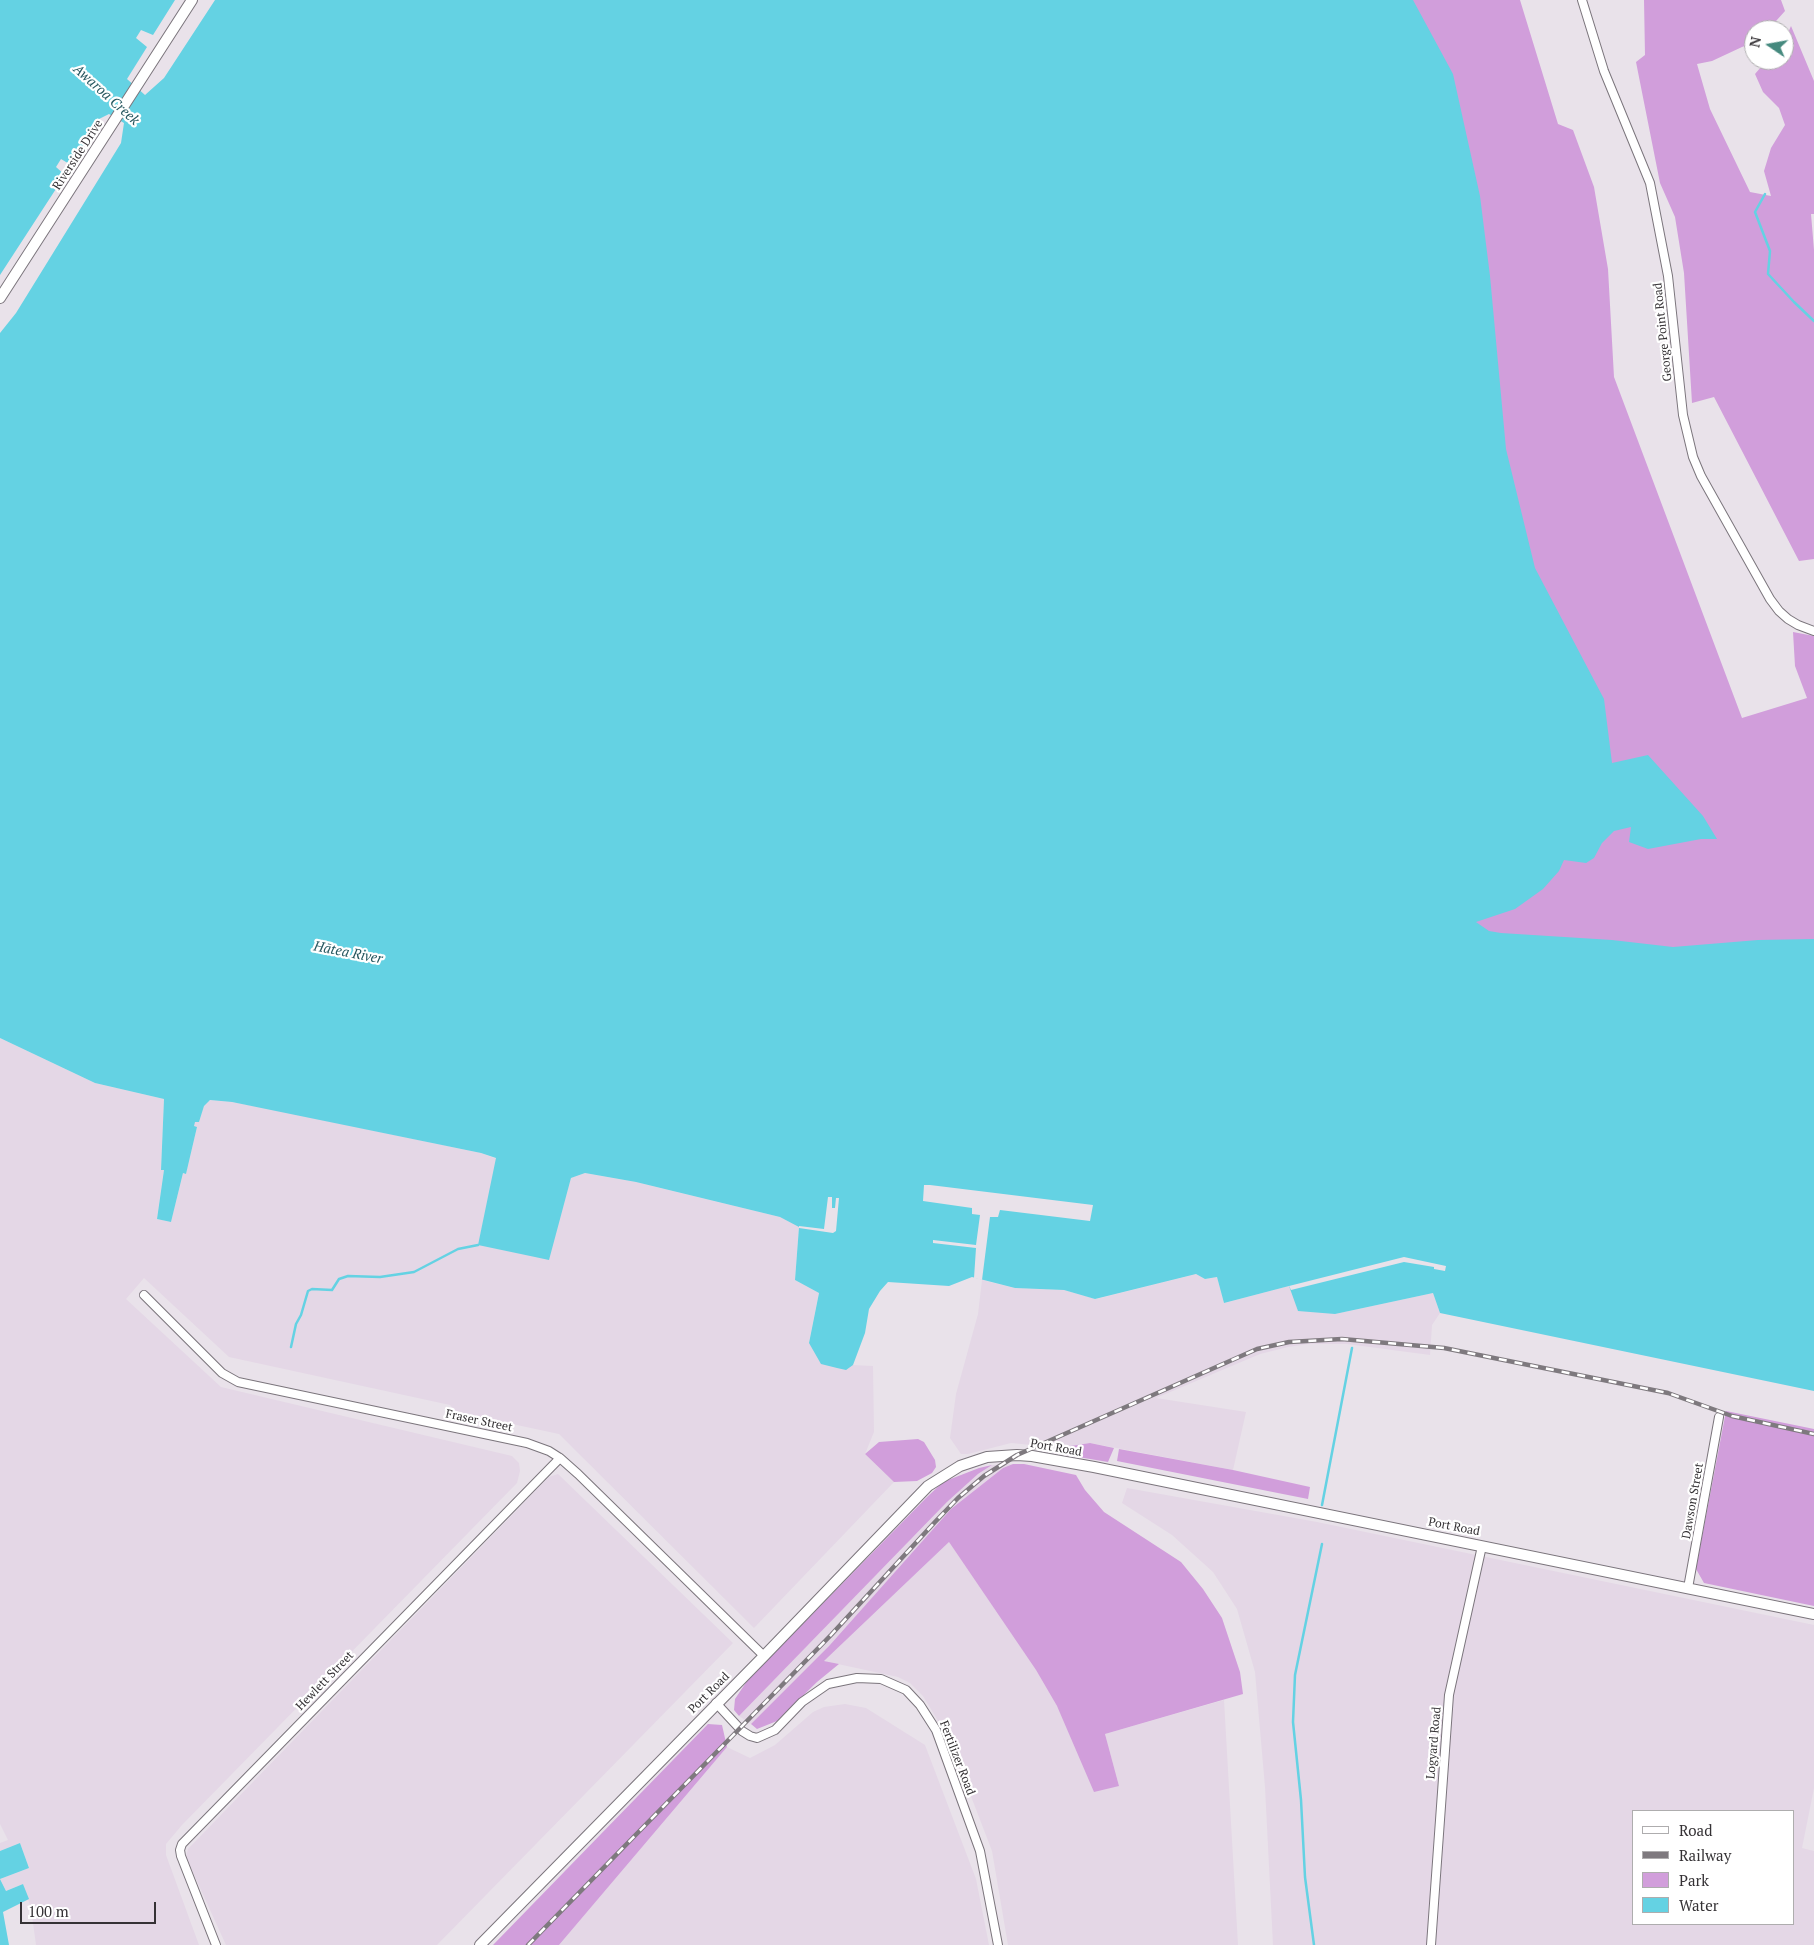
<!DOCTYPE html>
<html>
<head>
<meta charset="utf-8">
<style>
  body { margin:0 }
  #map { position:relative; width:1814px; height:1945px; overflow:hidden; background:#e9e2ea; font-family:"PT Serif",serif }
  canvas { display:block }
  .legend { position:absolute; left:1632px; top:1810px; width:162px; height:115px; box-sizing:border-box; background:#fff; border:1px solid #aeadae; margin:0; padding:6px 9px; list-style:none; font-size:15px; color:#353235 }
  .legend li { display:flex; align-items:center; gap:10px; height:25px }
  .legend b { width:25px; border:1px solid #aeadae }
  .north { position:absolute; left:1744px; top:20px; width:50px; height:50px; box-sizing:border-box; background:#fff; border:1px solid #aeadae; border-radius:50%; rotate:282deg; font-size:14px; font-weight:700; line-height:20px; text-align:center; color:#353235 }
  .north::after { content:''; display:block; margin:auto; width:18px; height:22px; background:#45897e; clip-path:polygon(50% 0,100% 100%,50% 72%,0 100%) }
  .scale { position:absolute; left:20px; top:1902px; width:136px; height:22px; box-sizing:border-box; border:2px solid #353235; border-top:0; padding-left:6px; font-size:15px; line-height:18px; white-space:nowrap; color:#353235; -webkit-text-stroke:4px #fff; paint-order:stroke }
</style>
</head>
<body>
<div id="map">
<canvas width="1814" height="1945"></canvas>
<ul class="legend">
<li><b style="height:6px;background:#fff"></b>Road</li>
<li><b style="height:6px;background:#7e797e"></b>Railway</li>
<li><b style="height:14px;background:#d19edb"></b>Park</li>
<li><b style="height:14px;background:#64d2e3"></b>Water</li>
</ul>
<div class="north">N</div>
<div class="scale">100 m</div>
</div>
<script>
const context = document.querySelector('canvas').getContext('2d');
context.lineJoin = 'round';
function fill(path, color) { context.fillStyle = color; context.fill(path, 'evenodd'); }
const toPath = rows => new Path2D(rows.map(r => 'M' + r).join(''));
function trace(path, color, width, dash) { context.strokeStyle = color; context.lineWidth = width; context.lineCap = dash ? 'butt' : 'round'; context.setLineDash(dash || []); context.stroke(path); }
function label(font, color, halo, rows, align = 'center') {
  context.font = font + ' "PT Serif",serif'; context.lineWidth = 4.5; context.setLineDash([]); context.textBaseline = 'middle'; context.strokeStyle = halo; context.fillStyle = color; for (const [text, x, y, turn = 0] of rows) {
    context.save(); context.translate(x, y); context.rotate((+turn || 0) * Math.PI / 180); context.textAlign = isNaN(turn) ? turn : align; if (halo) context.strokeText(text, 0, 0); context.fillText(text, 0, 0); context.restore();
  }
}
const built = toPath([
  [0,1038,95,1083,164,1099,161,1169,164,1170,157,1219,171,1222,183,1173,186,1174,197,1127,193,1126,195,1121,199,1122,204,1106,210,1100,232,1102,275,1110,481,1153,497,1159,478,1245,563,1207,571,1178,585,1173,636,1182,780,1217,799,1226,795,1280,819,1293,809,1343,852,1365,873,1366,874,1432,865,1454,894,1482,754,1628,559,1434,456,1412,450,1405,229,1357,144,1278,126,1299,221,1387,512,1456,519,1463,520,1471,517,1483,182,1825,166,1844,166,1855,199,1945,36,1945,31,1908,23,1884,6,1891,0,1879,29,1868,20,1843,0,1851,0,1843,8,1840,0,1824],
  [1196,1274,1205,1279,1217,1277,1224,1303,1289,1286,1335,1314,1433,1293,1440,1313,1432,1325,1430,1355,1347,1344,1308,1344,1288,1347,1260,1354,1156,1398,1246,1412,1233,1470,1090,1443,1063,1448,1011,1443,968,1454,961,1454,950,1438,956,1394,978,1314,982,1280,1015,1288,1064,1290,1096,1299],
  [1013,1464,1003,1468,951,1509,829,1646,751,1724,739,1716,947,1502,978,1474,992,1465],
  [558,1474,733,1643,437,1945,226,1945,186,1857,188,1849,549,1477],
  [1127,1488,1317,1522,1814,1625,1814,1788,1802,1848,1814,1851,1814,1945,1273,1945,1265,1787,1255,1672,1237,1609,1213,1572,1172,1535,1122,1503],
  [1633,1811,1793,1811,1793,1924,1633,1924],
  [949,1542,1036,1670,1057,1706,1119,1786,1105,1734,1224,1700,1238,1945,1008,1945,992,1851,949,1739,923,1696,910,1683,898,1677,824,1661],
  [845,1704,866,1708,925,1745,976,1879,989,1945,559,1945,727,1747,750,1758,775,1745,813,1712,824,1707]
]);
const green = toPath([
  [1141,0,1520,0,1558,124,1573,130,1594,187,1608,269,1614,377,1742,718,1807,698,1795,666,1793,632,1814,636,1814,1091,1633,1052,1475,922],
  [1644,0,1781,0,1785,11,1768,30,1754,30,1754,43,1742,47,1712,61,1697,64,1710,109,1750,192,1771,196,1764,171,1771,148,1785,125,1779,108,1763,92,1755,74,1767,60,1784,60,1784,42,1791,26,1814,81,1814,214,1811,214,1814,250,1814,559,1799,561,1714,397,1692,403,1684,273,1675,217,1660,183,1636,62,1645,55],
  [1726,1411,1814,1429,1814,1606,1704,1583,1696,1569],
  [918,1439,924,1442,935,1460,936,1467,932,1473,917,1481,894,1482,865,1454,879,1442],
  [1090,1443,1114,1448,1108,1462,1054,1453,1058,1448],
  [1119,1449,1233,1470,1310,1487,1308,1499,1117,1461],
  [1013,1464,1024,1464,1076,1475,1085,1490,1104,1512,1181,1562,1203,1589,1222,1618,1240,1672,1243,1694,1105,1734,1119,1786,1094,1792,1057,1706,1036,1670,949,1542,824,1661,839,1664,817,1682,777,1721,757,1729,751,1724,829,1646,951,1509,1003,1468],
  [992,1465,978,1474,947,1502,739,1716,734,1710,735,1699,747,1681,926,1498,943,1482,979,1468],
  [708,1724,722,1725,727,1747,559,1945,493,1945]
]);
const water = toPath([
  [0,0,175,0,153,35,141,30,136,38,147,47,127,79,145,95,164,78,215,0,1413,0,1453,74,1480,196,1490,276,1506,449,1535,568,1604,699,1612,763,1648,755,1703,816,1717,839,1701,839,1648,849,1629,842,1631,827,1614,831,1602,843,1594,858,1586,863,1564,860,1559,871,1543,889,1515,909,1476,922,1489,931,1501,933,1612,940,1673,947,1758,940,1814,939,1814,1391,1440,1313,1433,1293,1335,1314,1298,1311,1289,1286,1224,1303,1217,1277,1205,1279,1196,1274,1095,1299,1064,1290,1015,1288,972,1277,949,1286,888,1282,880,1291,869,1309,865,1333,853,1365,846,1370,837,1368,821,1364,809,1343,819,1293,795,1280,799,1227,780,1217,636,1182,585,1173,571,1178,549,1260,535,1257,478,1245,496,1158,481,1153,232,1102,210,1100,204,1106,199,1122,195,1122,194,1126,197,1127,186,1174,183,1173,171,1222,157,1219,164,1170,161,1170,164,1099,95,1083,0,1038,0,333,16,313,121,143,124,123,109,114,99,119,71,165,61,159,56,167,65,175,0,275],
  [20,1843,29,1868,0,1879,6,1891,23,1884,29,1899,3,1912,9,1945,0,1945,0,1851]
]);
const pier = toPath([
  [924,1185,930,1185,1093,1205,1090,1221,1000,1210,998,1217,990,1217,982,1280,974,1278,976,1248,933,1243,933,1240,976,1245,980,1215,972,1214,972,1208,923,1201],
  [828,1197,832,1197,832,1208,835,1208,836,1198,839,1198,836,1231,833,1233,799,1228,799,1226,824,1229],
  [1404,1257,1446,1266,1445,1271,1434,1269,1434,1267,1404,1262,1291,1290,1289,1286]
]);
const stream = toPath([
  [1765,194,1755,212,1770,251,1768,274,1794,302,1814,321],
  [291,1347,296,1324,301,1315,308,1291,312,1289,332,1290,339,1279,348,1276,380,1277,414,1272,458,1249,478,1245],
  [1322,1505,1352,1348],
  [1314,1945,1305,1877,1301,1800,1293,1722,1295,1675,1322,1544]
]);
const street = toPath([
  [1582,0,1604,71,1650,183,1668,276,1683,415,1693,457,1701,476,1770,599,1779,611,1788,619,1798,625,1814,631],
  [144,1295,222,1373,238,1382,527,1443,549,1451,560,1458,578,1474,764,1656],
  [1688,1588,1719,1417],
  [716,1703,742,1731,750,1736,757,1738,775,1730,802,1702,828,1684,857,1678,881,1679,906,1690,920,1705,936,1730,980,1851,998,1945],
  [216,1945,181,1856,180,1850,182,1844,560,1458],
  [1431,1945,1449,1695,1482,1546]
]);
const secondary = toPath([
  [0,298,192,0],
  [480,1945,764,1656,928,1486,960,1466,987,1457,1017,1455,1032,1456,1094,1467,1814,1614]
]);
const rail = toPath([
  [528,1945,831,1635,935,1522,958,1498,984,1476,1017,1455,1257,1349,1289,1342,1342,1339,1444,1348,1668,1393,1732,1416,1814,1434]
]);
const streetNames = [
  ["Riverside Drive",78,155,-57],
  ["George Point Road",1663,332,-96],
  ["Fraser Street",479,1421,12],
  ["Port Road",1056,1448,10],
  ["Dawson Street",1693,1501,-80],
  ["Port Road",1454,1527,11],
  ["Hewlett Street",325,1681,-46],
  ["Port Road",709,1693,-45],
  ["Logyard Road",1434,1743,-85],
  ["Fertilizer Road",957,1758,69]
];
const waterNames = [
  ["Awaroa Creek",106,95,42],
  ["Hātea River",348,953,11]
];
fill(built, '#e4d7e6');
fill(green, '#d19edb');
fill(water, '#64d2e3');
fill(pier, '#e9e2ea');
trace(stream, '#64d2e3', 2.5);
trace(street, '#7b757c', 10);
trace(secondary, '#7b757c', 12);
trace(street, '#fff', 8);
trace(secondary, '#fff', 10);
trace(rail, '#7e797e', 4.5);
trace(rail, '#fff', 2.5, [8]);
label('12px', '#353235', '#fff', streetNames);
label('italic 14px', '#285860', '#fff', waterNames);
</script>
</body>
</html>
